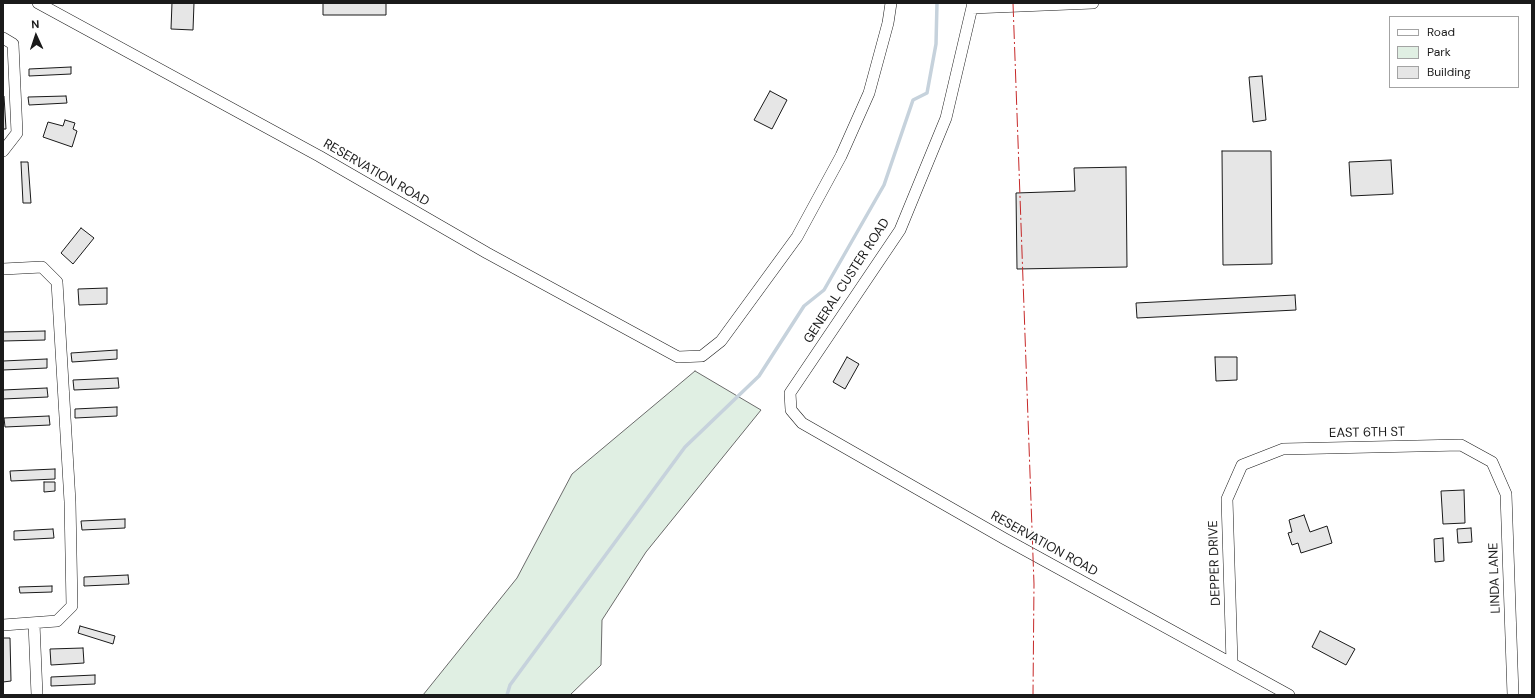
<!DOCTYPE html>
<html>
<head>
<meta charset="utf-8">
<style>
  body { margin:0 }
  #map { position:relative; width:1535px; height:698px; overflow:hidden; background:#fff; font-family:"DM Sans",sans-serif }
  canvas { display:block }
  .frame { position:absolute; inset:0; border:4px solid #1a1a1a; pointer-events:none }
  .legend { position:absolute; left:1389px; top:16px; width:130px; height:72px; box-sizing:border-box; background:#fff; border:1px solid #a3a3a3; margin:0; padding:5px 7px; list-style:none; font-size:12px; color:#1a1a1a }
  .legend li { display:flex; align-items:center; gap:8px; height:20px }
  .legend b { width:20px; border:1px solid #a3a3a3 }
  .north { position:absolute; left:16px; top:16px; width:40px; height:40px; -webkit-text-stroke:3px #fff; paint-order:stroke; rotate:357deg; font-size:11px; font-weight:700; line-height:16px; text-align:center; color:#1a1a1a }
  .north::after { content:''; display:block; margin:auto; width:14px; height:18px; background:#1a1a1a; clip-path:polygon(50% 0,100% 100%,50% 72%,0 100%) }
</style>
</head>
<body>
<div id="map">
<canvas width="1535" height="698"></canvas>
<div class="frame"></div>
<ul class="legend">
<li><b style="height:5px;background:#fff"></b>Road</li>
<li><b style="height:11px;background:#e0efe3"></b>Park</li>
<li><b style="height:11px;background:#e6e6e6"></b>Building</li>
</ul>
<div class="north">N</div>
</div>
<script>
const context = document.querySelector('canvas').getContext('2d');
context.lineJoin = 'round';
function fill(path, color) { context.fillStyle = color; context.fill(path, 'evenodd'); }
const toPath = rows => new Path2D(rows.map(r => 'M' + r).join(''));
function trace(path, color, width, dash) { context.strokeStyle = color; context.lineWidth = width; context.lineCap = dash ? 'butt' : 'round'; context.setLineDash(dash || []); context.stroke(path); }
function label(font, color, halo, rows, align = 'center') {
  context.font = font + ' "DM Sans",sans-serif'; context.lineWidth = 3; context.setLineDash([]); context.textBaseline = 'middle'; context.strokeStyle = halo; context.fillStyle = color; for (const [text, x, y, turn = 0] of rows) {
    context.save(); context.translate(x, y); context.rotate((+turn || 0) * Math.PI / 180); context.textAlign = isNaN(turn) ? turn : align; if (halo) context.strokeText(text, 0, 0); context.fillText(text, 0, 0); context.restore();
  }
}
const green = toPath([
  [695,371,761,410,646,552,602,620,601,665,570,695,423,695,517,578,572,474,695,371]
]);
const stream = toPath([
  [507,695,510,685,685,447,759,376,804,306,824,290,884,185,913,100,927,93,936,44,937,3]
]);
const building = toPath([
  [172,3,194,3,193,30,171,29,172,3],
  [323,3,386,3,386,15,323,15,323,3],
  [71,67,71,74,29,76,29,69,71,67],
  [1262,76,1266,120,1253,122,1249,77,1262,76],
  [770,91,787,100,772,129,754,120,770,91],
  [3,96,4,96,6,129,3,129,3,96],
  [66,96,67,103,29,105,28,97,66,96],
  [65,120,75,123,73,129,77,131,72,147,43,137,48,122,63,126,65,120],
  [1222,151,1271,151,1272,264,1223,265,1222,151],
  [1391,160,1393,194,1351,196,1349,162,1391,160],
  [21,162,28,162,31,203,23,203,21,162],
  [1126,167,1127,267,1017,269,1016,193,1075,191,1074,168,1126,167],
  [81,228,94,238,73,264,61,253,81,228],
  [107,288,107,304,79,305,78,289,107,288],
  [1295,295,1296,310,1137,318,1136,303,1295,295],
  [45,331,45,340,3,341,3,332,45,331],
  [117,350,117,359,72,362,71,353,117,350],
  [847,357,859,364,845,389,833,382,847,357],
  [1215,357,1237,357,1237,380,1216,381,1215,357],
  [47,359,47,368,3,370,3,361,47,359],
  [118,378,119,388,74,390,73,380,118,378],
  [47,388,48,397,3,399,3,390,47,388],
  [117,407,117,416,75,418,75,409,117,407],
  [49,416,50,425,5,427,4,418,49,416],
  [55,469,55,479,11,481,10,471,55,469],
  [44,482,55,482,55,491,44,492,44,482],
  [1464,490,1465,523,1443,524,1441,491,1464,490],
  [1304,515,1310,532,1327,526,1332,543,1301,553,1298,543,1292,545,1288,533,1292,532,1289,520,1304,515],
  [125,519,125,528,82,530,81,521,125,519],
  [1471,528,1472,542,1458,543,1457,529,1471,528],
  [53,529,54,538,14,540,14,531,53,529],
  [1443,538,1444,561,1435,562,1434,539,1443,538],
  [128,575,129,584,84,586,84,577,128,575],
  [52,586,52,592,20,593,19,587,52,586],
  [80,626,115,636,113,644,78,633,80,626],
  [1320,631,1355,649,1346,665,1312,647,1320,631],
  [3,638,10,638,11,681,3,682,3,638],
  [83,648,84,663,51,665,50,649,83,648],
  [95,675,95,684,51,686,51,677,95,675]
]);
const minor = toPath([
  [38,3,319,156,487,253,678,357,702,356,721,341,797,237,841,156,869,93,888,23,891,3],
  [973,3,946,118,900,230,790,393,791,410,802,423,1005,539,1289,695],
  [972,8,1093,3],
  [3,38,13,44,17,133,3,151],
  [3,269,42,267,57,282,70,502,72,606,57,621,3,625],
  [34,623,37,695],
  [1232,663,1227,499,1242,465,1283,449,1461,445,1492,462,1506,494,1513,695]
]);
const power = toPath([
  [1013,3,1034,584,1033,695]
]);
const streetNames = [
  ["RESERVATION ROAD",376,173,30],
  ["GENERAL CUSTER ROAD",847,281,-57],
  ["EAST 6TH ST",1367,433,-1],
  ["RESERVATION ROAD",1044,544,29],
  ["DEPPER DRIVE",1215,563,-92],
  ["LINDA LANE",1495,578,-92]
];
fill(green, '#e0efe3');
trace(green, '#6a6a6a', 1);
trace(stream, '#c6d2dc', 3.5);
fill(building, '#e6e6e6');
trace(building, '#1a1a1a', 1);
trace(minor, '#1a1a1a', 12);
trace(minor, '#fff', 11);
trace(power, '#c62828', 1, [14, 3, 2, 3]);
label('13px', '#1a1a1a', '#fff', streetNames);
</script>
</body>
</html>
